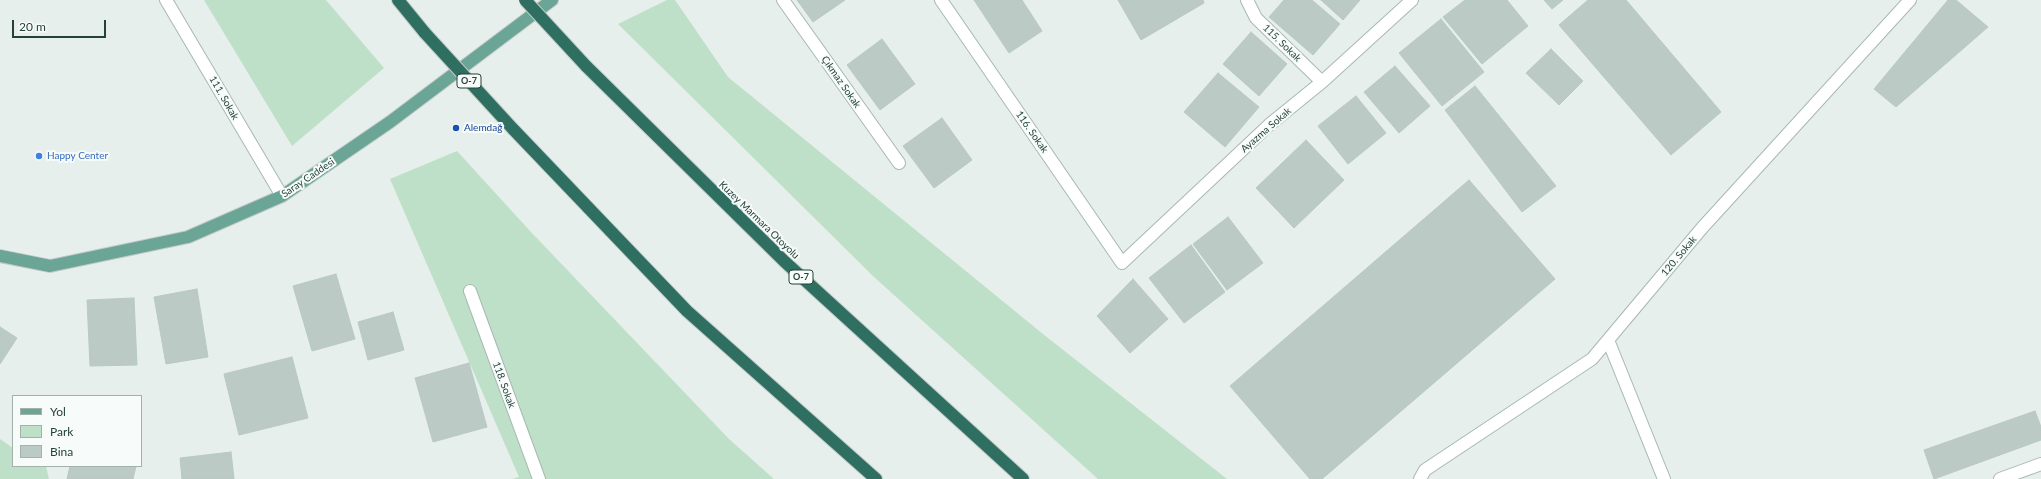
<!DOCTYPE html>
<html>
<head>
<meta charset="utf-8">
<style>
  body { margin:0 }
  #map { position:relative; width:2041px; height:479px; overflow:hidden; background:#e6efeb; font-family:Lato,sans-serif }
  canvas { display:block }
  .legend { position:absolute; left:12px; top:395px; width:130px; height:72px; box-sizing:border-box; background:#f7fbf9; border:1px solid #a3b1ad; margin:0; padding:5px 7px; list-style:none; font-size:12px; color:#24423a }
  .legend li { display:flex; align-items:center; gap:8px; height:20px }
  .legend b { width:20px; border:1px solid #a3b1ad }
  .scale { position:absolute; left:12px; top:20px; width:94px; height:18px; box-sizing:border-box; border:2px solid #24423a; border-top:0; padding-left:5px; font-size:12px; line-height:14px; white-space:nowrap; color:#24423a; -webkit-text-stroke:3px #f7fbf9; paint-order:stroke }
</style>
</head>
<body>
<div id="map">
<canvas width="2041" height="479"></canvas>
<ul class="legend">
<li><b style="height:5px;background:#6aa596"></b>Yol</li>
<li><b style="height:11px;background:#bfe0c8"></b>Park</li>
<li><b style="height:11px;background:#bbcac4"></b>Bina</li>
</ul>
<div class="scale">20 m</div>
</div>
<script>
const context = document.querySelector('canvas').getContext('2d');
context.lineJoin = 'round';
function fill(path, color) { context.fillStyle = color; context.fill(path, 'evenodd'); }
const toPath = rows => new Path2D(rows.map(r => 'M' + r).join(''));
function trace(path, color, width, dash) { context.strokeStyle = color; context.lineWidth = width; context.lineCap = dash ? 'butt' : 'round'; context.setLineDash(dash || []); context.stroke(path); }
function label(font, color, halo, rows, align = 'center') {
  context.font = font + ' Lato,sans-serif'; context.lineWidth = 4; context.setLineDash([]); context.textBaseline = 'middle'; context.strokeStyle = halo; context.fillStyle = color; for (const [text, x, y, turn = 0] of rows) {
    context.save(); context.translate(x, y); context.rotate((+turn || 0) * Math.PI / 180); context.textAlign = isNaN(turn) ? turn : align; if (halo) context.strokeText(text, 0, 0); context.fillText(text, 0, 0); context.restore();
  }
}
const green = toPath([
  [204,0,326,0,384,68,292,146],
  [667,0,675,0,728,77,1043,334,1227,479,1098,479,874,277,618,24],
  [457,151,530,231,729,439,774,479,512,479,519,477,390,179],
  [0,439,13,448,13,466,46,466,49,479,0,479]
]);
const building = toPath([
  [797,0,845,0,813,22,797,0],
  [974,0,1022,0,1042,31,1009,53,974,0],
  [1118,0,1203,0,1204,3,1141,40,1118,0],
  [1284,0,1312,0,1340,24,1313,55,1269,17,1284,0],
  [1321,0,1360,0,1343,20,1321,0],
  [1465,0,1507,0,1528,26,1482,64,1443,17,1465,0],
  [1544,0,1563,0,1552,9,1544,0],
  [1588,0,1626,0,1721,112,1671,155,1559,25,1588,0],
  [1948,0,1956,0,1988,27,1896,107,1874,89,1948,0],
  [1441,19,1484,72,1442,106,1399,53,1441,19],
  [1251,32,1287,64,1259,96,1223,64,1251,32],
  [882,39,915,84,880,110,847,65,882,39],
  [1551,49,1583,81,1559,105,1526,73,1551,49],
  [1395,66,1430,106,1399,133,1364,92,1395,66],
  [1218,73,1259,107,1225,147,1184,112,1218,73],
  [1475,86,1556,186,1522,212,1445,110,1475,86],
  [1356,96,1386,133,1348,164,1318,126,1356,96],
  [942,118,972,160,934,188,903,146,942,118],
  [1306,140,1344,180,1294,228,1256,188,1306,140],
  [1469,180,1555,279,1322,479,1310,479,1230,386,1469,180],
  [1228,217,1263,263,1227,290,1193,244,1228,217],
  [1191,245,1225,292,1184,323,1149,278,1191,245],
  [336,274,355,339,312,351,293,286,336,274],
  [1133,279,1168,319,1130,353,1097,316,1133,279],
  [197,289,208,357,166,364,154,297,197,289],
  [134,298,137,365,90,366,87,300,134,298],
  [393,312,404,350,368,360,358,322,393,312],
  [0,327,17,338,0,364,0,327],
  [292,357,308,418,239,435,224,374,292,357],
  [469,363,487,427,433,442,415,378,469,363],
  [2035,411,2041,427,2041,440,1934,479,1924,450,2035,411],
  [231,452,234,479,182,479,180,458,231,452],
  [70,466,136,466,133,479,67,479,70,466]
]);
const minor = toPath([
  [166,0,282,196],
  [783,0,899,163],
  [941,0,1122,263,1269,125,1322,82,1412,0],
  [1247,0,1256,18,1322,82],
  [470,291,539,479],
  [1608,340,1664,479],
  [1420,479,1425,470,1592,359,1702,228,1910,0],
  [2000,479,2041,464]
]);
const major = toPath([
  [0,256,50,266,188,237,282,196,390,122,552,0]
]);
const highway = toPath([
  [398,0,425,33],
  [586,66,784,261,1023,479],
  [513,129,687,311,876,479]
]);
const highwayBridge = toPath([
  [525,0,586,66],
  [425,33,513,129]
]);
const markers = [
  [456,128,4,"#1a4fb4"],
  [39,156,4,"#3f7fe0"]
];
const shields = [
  [469,81,24],
  [801,277,24]
];
const shieldNames = [
  ["O-7",469,81],
  ["O-7",801,277]
];
const streetNames = [
  ["115. Sokak",1282,43,44],
  ["Çıkmaz Sokak",841,82,55],
  ["111. Sokak",224,98,60],
  ["Ayazma Sokak",1266,130,-41],
  ["116. Sokak",1032,132,55],
  ["Saray Caddesi",308,178,-34],
  ["Kuzey Marmara Otoyolu",759,220,44],
  ["120. Sokak",1679,256,-50],
  ["118. Sokak",504,385,70]
];
const transitNames = [
  ["Alemdağ",464,128]
];
const shopNames = [
  ["Happy Center",47,156]
];
fill(green, '#bfe0c8');
fill(building, '#bbcac4');
trace(building, '#b8c9c2', 1);
trace(minor, '#a8b8b2', 14);
trace(major, '#c2cac8', 14);
trace(highway, '#c2cac8', 14);
trace(minor, '#fff', 12);
trace(major, '#6aa596', 12);
trace(highway, '#2f6f62', 12);
trace(highwayBridge, '#c2cac8', 14, []);
trace(highwayBridge, '#2f6f62', 12);
for (const [x, y, r, color] of markers) { const dot = new Path2D(); dot.arc(x, y, r, 0, 2 * Math.PI); context.fillStyle = color; context.fill(dot); trace(dot, '#f7fbf9', 1.5); }
for (const [x, y, w] of shields) { const box = new Path2D(); box.roundRect(x - w / 2, y - 7, w, 14, 3); context.fillStyle = '#f7fbf9'; context.fill(box); trace(box, '#24423a', 1); }
label('bold 9px', '#24423a', null, shieldNames);
label('10px', '#24423a', '#f7fbf9', streetNames);
label('10px', '#164399', '#f7fbf9', transitNames, 'left');
label('10px', '#366cbe', '#f7fbf9', shopNames, 'left');
</script>
</body>
</html>
